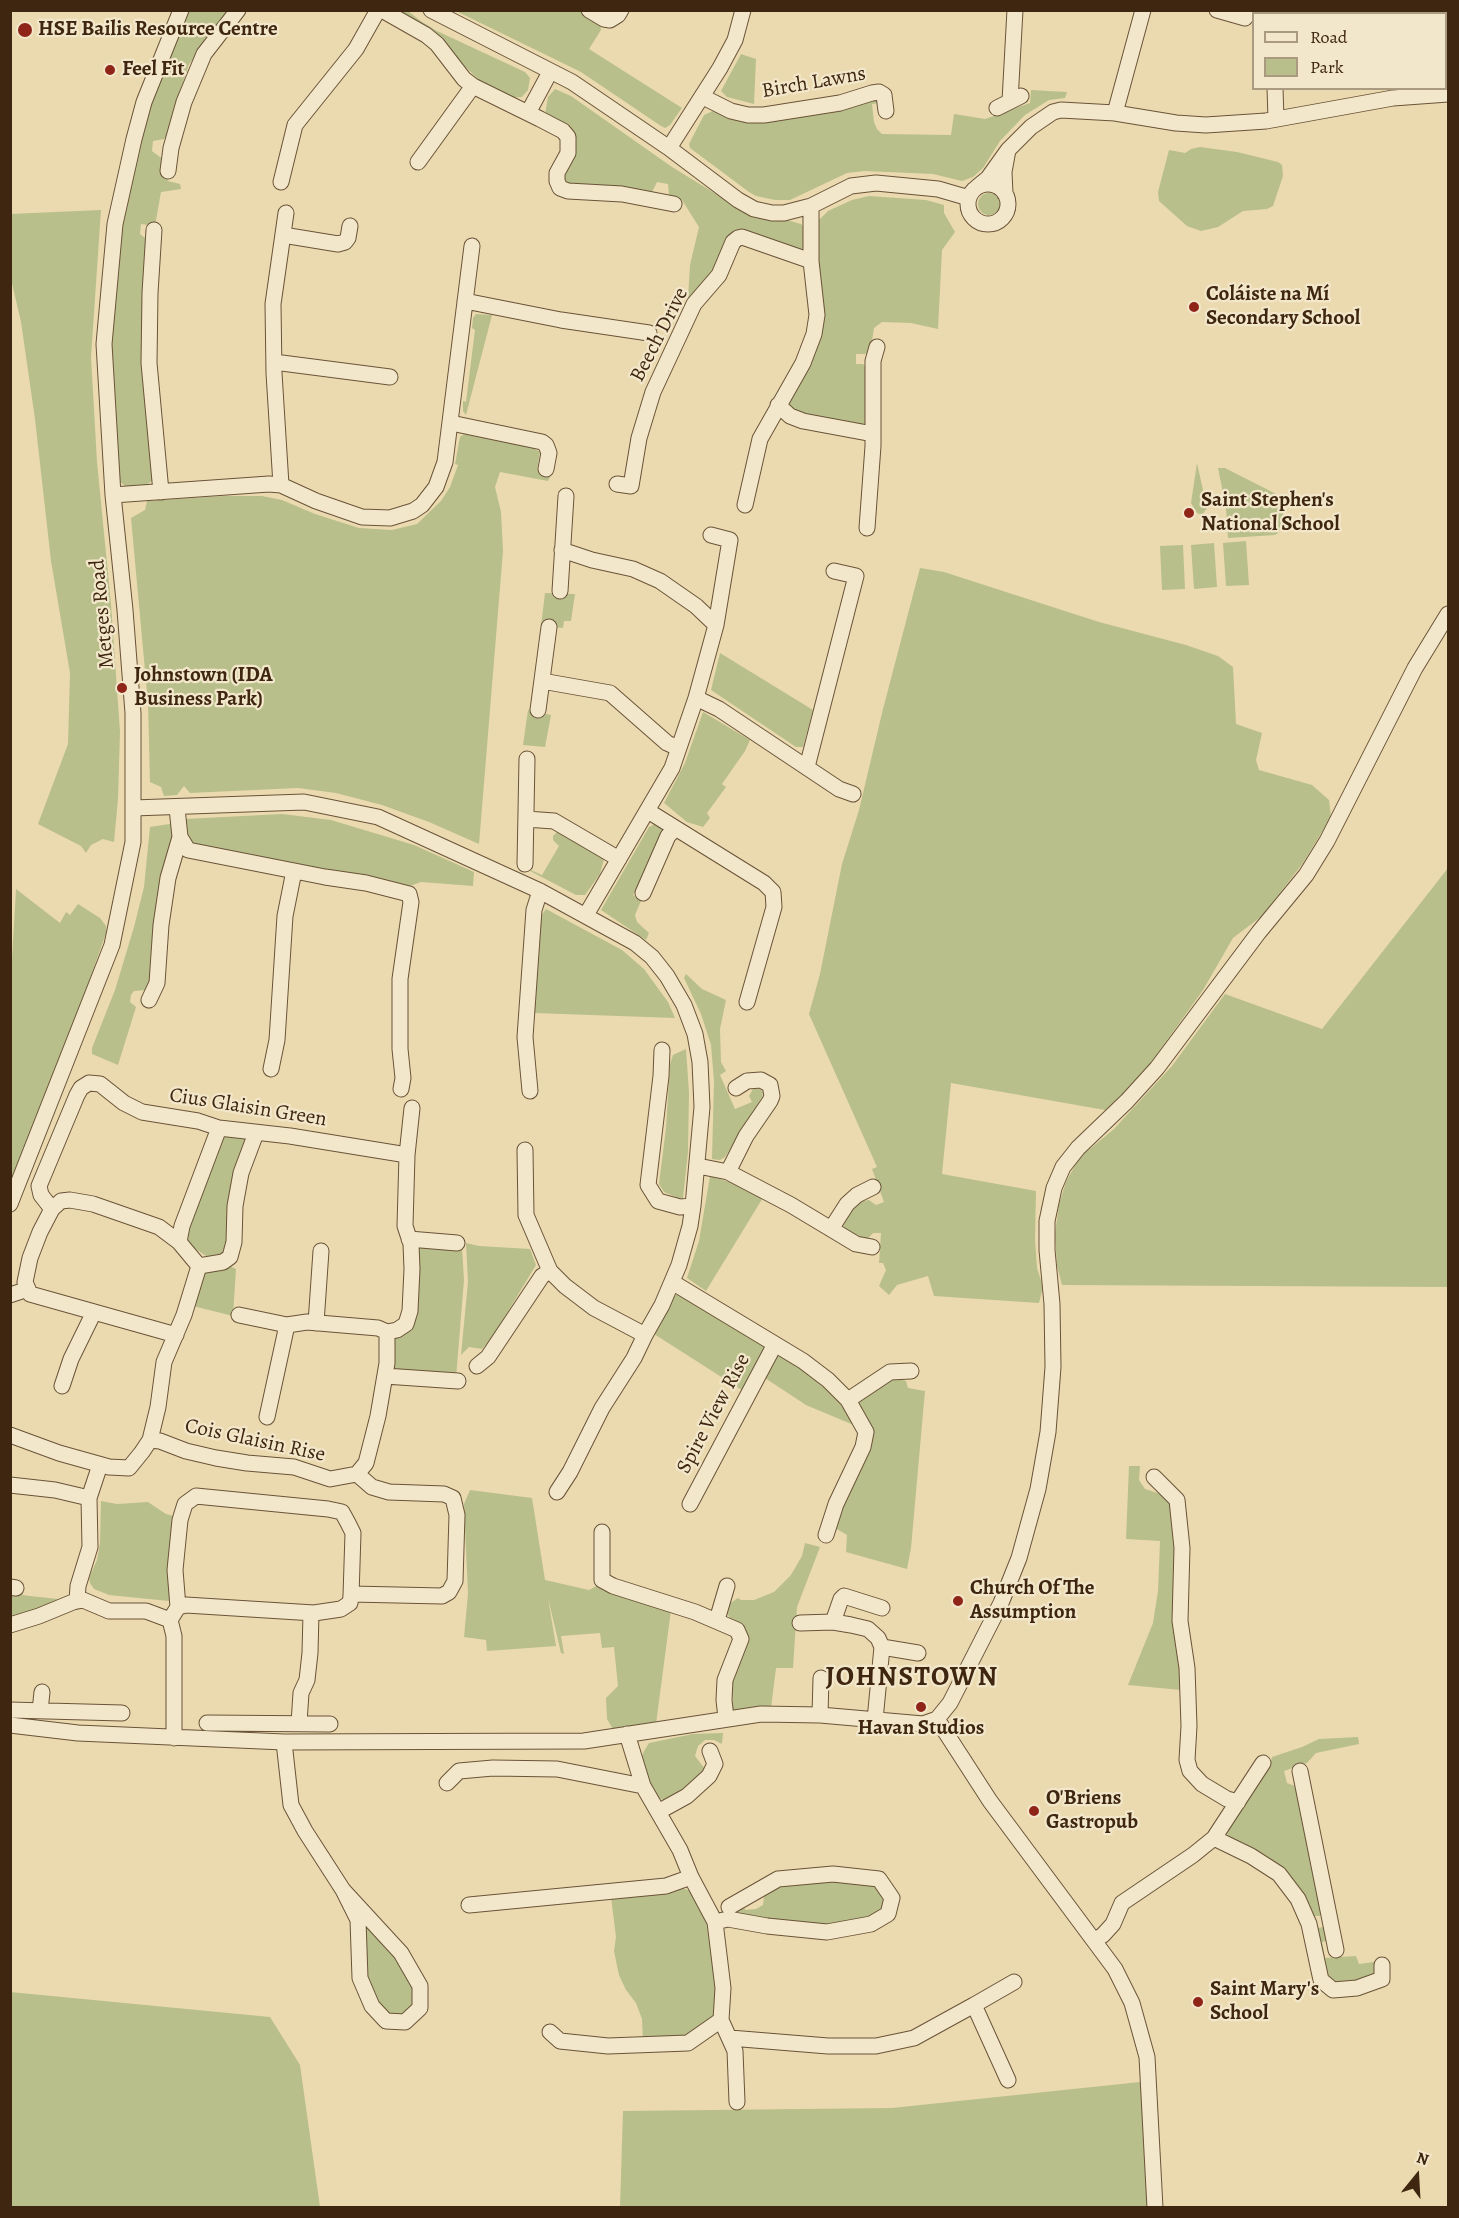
<!DOCTYPE html>
<html>
<head>
<meta charset="utf-8">
<style>
  body { margin:0 }
  #map { position:relative; width:1459px; height:2218px; overflow:hidden; background:#ebdaaf; font-family:Alegreya,serif }
  canvas { display:block }
  .frame { position:absolute; inset:0; border:12px solid #3f2610; pointer-events:none }
  .legend { position:absolute; left:1252px; top:12px; width:195px; height:78px; box-sizing:border-box; background:#f2e7cb; border:2px solid #aa9a80; margin:0; padding:8px 10px; list-style:none; font-size:18px; color:#3f2610 }
  .legend li { display:flex; align-items:center; gap:12px; height:30px }
  .legend b { width:30px; border:2px solid #aa9a80 }
  .north { position:absolute; left:1387px; top:2146px; width:60px; height:60px; -webkit-text-stroke:4px #f2e7cb; paint-order:stroke; rotate:18deg; font-size:16px; font-weight:700; line-height:24px; text-align:center; color:#3f2610 }
  .north::after { content:''; display:block; margin:auto; width:21px; height:27px; background:#3f2610; clip-path:polygon(50% 0,100% 100%,50% 72%,0 100%) }
</style>
</head>
<body>
<div id="map">
<canvas width="1459" height="2218"></canvas>
<div class="frame"></div>
<ul class="legend">
<li><b style="height:8px;background:#f2e7cb"></b>Road</li>
<li><b style="height:16px;background:#b8bf8a"></b>Park</li>
</ul>
<div class="north">N</div>
</div>
<script>
const context = document.querySelector('canvas').getContext('2d');
context.lineJoin = 'round';
function fill(path, color) { context.fillStyle = color; context.fill(path, 'evenodd'); }
const toPath = rows => new Path2D(rows.map(r => 'M' + r).join(''));
function trace(path, color, width, dash) { context.strokeStyle = color; context.lineWidth = width; context.lineCap = dash ? 'butt' : 'round'; context.setLineDash(dash || []); context.stroke(path); }
function label(font, color, halo, rows, align = 'center') {
  context.font = font + ' Alegreya,serif'; context.lineWidth = 4.5; context.setLineDash([]); context.textBaseline = 'middle'; context.strokeStyle = halo; context.fillStyle = color; for (const [text, x, y, turn = 0] of rows) {
    context.save(); context.translate(x, y); context.rotate((+turn || 0) * Math.PI / 180); context.textAlign = isNaN(turn) ? turn : align; if (halo) context.strokeText(text, 0, 0); context.fillText(text, 0, 0); context.restore();
  }
}
const green = toPath([
  [185,11,233,11,189,64,174,108,168,134,164,139,153,141,152,151,164,160,164,175,168,181,180,184,181,189,161,192,155,226,141,224,140,234,146,239,154,475,152,481,146,485,136,487,125,486,120,482,117,463,110,361,117,250,144,115],
  [392,11,408,11,422,22,437,31,525,72,530,78,528,90,522,97,509,98,481,82,452,54],
  [456,11,580,11,600,24,601,30,589,49,682,108,670,125,665,128,661,126,581,72],
  [741,54,756,59,754,104,727,97,721,91],
  [555,89,571,96,672,167,734,205,801,224,805,228,805,245,802,249,797,249,738,230,734,232,730,236,719,265,694,294,688,298,690,265,699,227,682,200,669,195,668,184,657,182,652,192,570,185,565,183,562,179,572,156,545,114,548,97],
  [1031,90,1067,92,1065,98,1049,100,1025,115,1000,141,983,168,973,177,962,181,933,174,865,171,847,173,790,200,775,200,756,196,749,192,690,148,689,144,704,115,713,111,715,108,730,115,877,99,879,103,872,104,874,122,877,129,882,134,951,135,954,114,985,119,1030,103],
  [1200,147,1237,152,1278,162,1282,165,1283,176,1273,206,1267,209,1243,211,1218,227,1201,231,1187,226,1159,201,1158,192,1169,150,1185,153,1191,149],
  '978 204a11 11 0 1 1 22 0a11 11 0 1 1-22 0Z',
  [869,196,926,200,944,205,944,213,955,232,942,250,938,329,911,323,882,322,874,328,872,341,866,354,856,354,856,364,863,364,867,369,867,427,793,413,788,404,802,376,817,270,817,219,820,219,828,211,852,200],
  [101,210,91,357,97,462,111,604,120,732,118,799,114,842,103,839,91,845,86,853,81,846,38,824,68,744,70,673,51,561,35,419,21,322,11,279,10,214],
  [476,314,492,315,466,415,463,411,463,401,466,402,475,330,472,328,473,318],
  [464,434,533,448,540,452,537,470,552,473,548,481,500,472,495,487,501,512,503,551,479,844,429,822,382,805,336,793,298,788,190,793,184,786,177,795,164,796,161,787,150,782,148,703,131,518,145,510,147,501,223,496,262,496,282,500,315,514,359,528,392,530,417,524,441,501,450,487,458,465,455,464,460,437],
  [1197,463,1207,508,1202,515,1197,513,1191,503],
  [1218,468,1225,468,1280,496,1282,499,1284,523,1278,533,1275,535,1228,538,1226,508],
  [1246,541,1249,585,1226,586,1223,543],
  [1214,543,1217,587,1194,589,1191,545],
  [1183,545,1185,589,1162,590,1160,546],
  [920,568,944,572,1099,622,1186,645,1218,656,1233,667,1236,724,1262,733,1256,760,1259,770,1312,785,1329,800,1331,817,1303,863,1262,916,1233,938,1203,990,1145,1071,1134,1085,1105,1110,951,1083,942,1174,1036,1191,1035,1240,1037,1268,1043,1287,1039,1303,934,1296,928,1276,897,1285,889,1295,879,1286,886,1270,883,1263,879,1263,881,1233,873,1233,865,1242,844,1228,843,1223,857,1202,869,1200,876,1205,884,1202,872,1169,877,1167,809,1014,820,974,842,864,859,810,883,709],
  [545,593,575,594,571,621,564,621,563,628,541,626],
  [720,653,813,710,803,747,796,747,711,690],
  [528,710,551,715,545,747,523,745],
  [703,712,750,740,745,751,722,784,726,787,707,813,710,818,703,827,687,822,664,803,685,763],
  [282,814,331,820,414,845,474,872,473,886,421,882,410,886,195,845,186,835,185,819],
  [176,823,153,973,147,990,134,991,131,995,130,1002,136,1007,118,1065,92,1054,92,1048,115,990,134,927,144,887,150,827],
  [655,824,664,829,643,879,633,895,641,901,635,915,637,922,649,933,646,940,601,910,649,827],
  [563,831,604,859,600,874,585,895,576,895,513,862,542,875,559,846,553,840,553,836,557,832],
  [1448,868,1448,1287,1062,1285,1057,1266,1055,1234,1059,1204,1066,1182,1079,1158,1114,1129,1172,1066,1225,994,1322,1029],
  [16,889,60,923,66,912,70,915,78,904,100,918,106,926,106,933,86,990,11,1182,10,994],
  [546,909,622,950,644,969,668,1002,675,1018,534,1013,541,916],
  [686,974,702,989,726,1000,720,1029,721,1062,726,1071,720,1075,735,1109,752,1102,749,1096,753,1089,759,1089,763,1092,762,1097,725,1157,720,1160,712,1159,714,1081,711,1045,701,1014,684,978],
  [686,1049,689,1093,688,1152,683,1198,678,1198,664,1192,659,1184,666,1128,670,1064,673,1055],
  [224,1134,248,1138,226,1252,218,1257,206,1256,187,1243,187,1230],
  [710,1176,729,1182,764,1196,706,1291,687,1278,699,1241],
  [466,1243,479,1246,530,1249,536,1265,493,1336,482,1349,469,1347,461,1355,468,1282],
  [418,1247,462,1247,464,1280,456,1378,398,1371,392,1367,394,1339,397,1335],
  [228,1265,236,1269,233,1316,193,1306,203,1273],
  [679,1293,763,1343,766,1352,745,1392,654,1334,673,1297],
  [776,1356,785,1356,835,1393,856,1426,806,1405,765,1378],
  [896,1378,906,1381,908,1388,925,1391,911,1548,907,1569,846,1552,847,1535,835,1528,835,1517,868,1446,858,1403,889,1379],
  [1129,1466,1140,1466,1139,1480,1145,1489,1167,1496,1173,1505,1181,1690,1128,1685,1153,1623,1158,1591,1160,1541,1126,1539],
  [470,1490,532,1498,545,1580,589,1590,600,1584,671,1610,656,1724,614,1731,607,1719,606,1698,618,1686,614,1647,602,1648,600,1633,561,1636,564,1654,561,1653,548,1598,556,1646,487,1651,486,1640,464,1637,468,1594,464,1504],
  [101,1501,117,1504,148,1502,166,1514,174,1516,170,1599,169,1601,109,1595,94,1589,90,1583,89,1578,97,1560,100,1543],
  [805,1543,820,1547,797,1607,793,1668,776,1668,771,1708,733,1710,732,1680,736,1667,731,1619,728,1615,729,1604,738,1598,741,1600,754,1600,774,1592,791,1575,802,1556],
  [11,1590,20,1591,23,1595,30,1596,58,1599,33,1611,11,1618],
  [723,1733,722,1744,714,1740,705,1740,698,1746,695,1756,705,1769,700,1776,672,1797,663,1800,654,1795,641,1759,644,1751,649,1743,693,1734],
  [1358,1737,1359,1744,1316,1753,1307,1763,1284,1771,1287,1783,1295,1786,1300,1792,1322,1910,1320,1916,1314,1916,1309,1912,1305,1901,1229,1840,1227,1832,1270,1764,1272,1757,1302,1747,1319,1739],
  [870,1881,883,1893,887,1903,874,1918,829,1926,810,1926,733,1914,740,1904,746,1910,756,1909,763,1905,764,1897,766,1893,789,1882],
  [682,1888,691,1891,705,1914,716,1986,714,2019,686,2036,643,2041,642,2019,636,2003,626,1990,619,1975,614,1951,616,1937,611,1897],
  [362,1921,398,1957,415,1988,414,2008,398,2019,381,2009,365,1979],
  [1324,1927,1327,1936,1326,1941,1322,1942,1325,1958,1356,1956,1359,1964,1374,1962,1375,1971,1372,1977,1355,1983,1334,1985,1327,1980,1317,1928],
  [10,1992,270,2017,300,2065,320,2207,11,2207],
  [1140,2082,1148,2133,1147,2207,620,2208,623,2111,892,2108]
]);
const minor = toPath([
  [382,10,426,35,437,44,464,79,473,86,540,119,563,131,568,137,568,153,557,173,557,181,560,188,568,191,622,194,674,204],
  [431,10,572,82,669,148,738,200,754,209,772,213,784,213,811,206,851,186,876,183,938,189,969,198],
  [589,10,604,19,610,20,618,15,621,10],
  [1217,10,1245,18,1251,10],
  [1296,14,1297,10],
  [1446,59,1448,60],
  [1275,88,1276,119],
  [703,97,731,111,748,115,764,115,840,103,872,93,879,92,884,95,886,111],
  [1010,101,1015,10],
  [997,108,1021,96],
  [528,113,550,72],
  [1115,113,1143,10],
  [669,148,720,68,735,40,743,10],
  [1008,150,1031,127,1053,112,1061,110,1115,113,1176,123,1206,125,1266,121,1393,98,1448,94],
  [418,162,473,86],
  [168,171,171,148,184,102,204,54,238,10],
  [281,182,295,125,356,49,378,10],
  '968 204a20 20 0 1 1 40 0a20 20 0 1 1-40 0Z',
  [977,187,988,178,1008,150,1004,172,1005,194],
  [154,230,150,293,149,363,161,492],
  [283,235,338,244,345,242,348,238,350,226],
  [465,301,561,320,649,333],
  [274,362,390,377],
  [778,405,790,416,803,421,873,434],
  [451,423,542,442,546,445,549,453,546,469],
  [617,484,631,486,639,438,653,392,694,304,719,275,733,242,738,238,742,237,811,261],
  [281,485,274,373,273,304,286,213],
  [113,495,269,484,281,485,316,501,362,517,390,518,413,511,422,505,436,487,445,462,472,246],
  [745,505,760,439,803,363,814,334,817,315,811,261,811,206],
  [867,528,873,446,873,361,877,347],
  [562,550,592,560,633,569,660,581,696,606,716,625],
  [560,591,566,496],
  [542,681,610,693,667,743,678,748],
  [696,698,719,709,839,789,853,794],
  [538,710,549,627],
  [807,767,856,576,834,571],
  [133,808,304,802,378,817,540,891,635,943,652,957,667,976,684,1005,695,1034,700,1062,702,1107,693,1206],
  [177,808,180,837,188,850,325,877,366,883,409,894,411,902,400,979,400,1049,403,1078,401,1089],
  [648,811,764,883,773,892,774,907,747,1002],
  [526,819,554,821,619,859],
  [525,864,527,759],
  [643,893,668,836,675,829],
  [586,915,672,768,696,698,716,625,730,540,711,535],
  [149,1000,157,983,161,925,168,878,180,837],
  [271,1069,277,1040,285,916,294,871],
  [530,1091,525,1037,534,910,540,891],
  [525,1150,526,1215,550,1271,565,1286,594,1308,645,1335,662,1305,679,1265,690,1226,693,1206,680,1207,658,1201,648,1185,661,1076,662,1050],
  [698,1166,728,1172,791,1205,856,1244,872,1247],
  [728,1172,746,1136,770,1101,772,1096,770,1085,761,1080,747,1081,736,1088],
  [10,1204,112,945,133,842,133,713,125,610,113,495,104,344,115,224,134,139,144,102,181,10],
  [52,1209,41,1195,39,1186,77,1095,81,1088,89,1083,100,1084,124,1103,142,1112,198,1121,219,1128,290,1136,407,1155],
  [831,1229,847,1204,857,1195,873,1187],
  [409,1239,457,1243],
  [199,1266,223,1262,230,1257,234,1242,235,1206,241,1173,256,1133],
  [672,1282,803,1361,828,1380,848,1400,866,1432,863,1447,836,1504,826,1535],
  [10,1295,28,1289],
  [239,1315,287,1325,307,1322,378,1328,387,1332],
  [316,1323,321,1251],
  [176,1335,30,1294,25,1282,30,1258,40,1232,52,1209,61,1201,70,1200,93,1204,159,1227,179,1242],
  [477,1366,488,1357,542,1276,550,1271],
  [385,1376,458,1381],
  [62,1386,71,1359,94,1312],
  [848,1400,890,1372,911,1371],
  [267,1417,287,1325],
  [10,1435,59,1453,109,1467,129,1468,142,1452,150,1440,158,1407,164,1362,184,1315,199,1266,179,1242,182,1226,219,1128],
  [150,1440,160,1441,186,1451,216,1458,247,1463,294,1467,330,1479,357,1474,366,1463,378,1416,387,1363,387,1332,397,1330,406,1324,410,1311,412,1269,411,1244,405,1226,407,1155,412,1108],
  [1154,1477,1177,1500,1182,1548,1180,1621,1187,1668,1189,1726,1187,1760,1190,1771,1202,1784,1227,1799,1238,1802],
  [10,1485,55,1490,89,1498],
  [557,1492,570,1472,602,1408,634,1358,645,1335],
  [690,1504,775,1344],
  [602,1532,602,1580,613,1586,695,1612,737,1630,741,1639,725,1680,724,1700,726,1718],
  [10,1587,16,1588],
  [351,1594,442,1596,449,1592,455,1581,457,1515,453,1498,444,1494,389,1492,372,1487,357,1474],
  [77,1601,78,1586,90,1547,89,1498,100,1465],
  [170,1620,178,1607,186,1605,314,1613,341,1609,350,1603,351,1596,353,1533,348,1523,342,1512,328,1509,196,1496,185,1504,180,1520,175,1570,178,1607],
  [717,1620,727,1586],
  [833,1622,841,1599,844,1596,882,1608],
  [800,1623,833,1622,851,1625,868,1629,878,1638,882,1647,875,1720],
  [10,1625,39,1616,73,1602,83,1600,109,1611,146,1611,170,1620,174,1636,174,1738],
  [882,1647,918,1653],
  [10,1710,122,1713],
  [40,1711,42,1692],
  [820,1715,821,1678],
  [937,1719,990,1801,1115,1969,1132,2003,1147,2057,1155,2208],
  [207,1723,330,1724],
  [299,1723,301,1693,307,1680,310,1653,311,1613],
  [10,1725,78,1733,284,1742,584,1741,761,1714,820,1715,923,1724,937,1719,950,1703,1001,1603,1019,1558,1038,1489,1048,1432,1053,1367,1052,1304,1047,1250,1047,1221,1054,1188,1063,1167,1078,1148,1127,1101,1157,1068,1259,932,1306,875,1327,841,1415,668,1448,614],
  [627,1734,643,1786,680,1850,691,1877,715,1922,723,1988,721,2020,735,2051,737,2102],
  [284,1742,291,1805,305,1831,343,1890,358,1920,360,1978,372,2006,386,2021,405,2022,420,2008,420,1986,401,1953,343,1890],
  [1300,1771,1336,1950],
  [447,1783,459,1771,493,1768,557,1769,643,1786],
  [658,1812,687,1796,709,1776,715,1764,710,1751],
  [1214,1838,1251,1856,1279,1874,1298,1899,1309,1924,1321,1980,1333,1990,1357,1988,1382,1979,1382,1965],
  [469,1905,666,1886,691,1877],
  [715,1922,728,1919,767,1926,827,1932,871,1924,888,1914,892,1898,879,1879,833,1874,778,1879,729,1907],
  [1095,1940,1103,1935,1113,1924,1122,1903,1193,1855,1214,1838,1263,1763],
  [974,2005,1014,1982],
  [550,2032,560,2041,608,2046,688,2043,721,2020],
  [730,2038,828,2046,876,2046,914,2038,974,2005,1008,2080]
]);
const markers = [
  [25,30,8,"#8f2418"],
  [110,70,6,"#8f2418"],
  [1194,307,6,"#8f2418"],
  [1189,513,6,"#8f2418"],
  [122,688,6,"#8f2418"],
  [958,1601,6,"#8f2418"],
  [921,1707,6,"#8f2418"],
  [1034,1811,6,"#8f2418"],
  [1198,2002,6,"#8f2418"]
];
const poiNames = [
  ["HSE Bailis Resource Centre",38,30],
  ["Feel Fit",122,70],
  ["Coláiste na Mí",1206,295],
  ["Secondary School",1206,319],
  ["Saint Stephen's",1201,501],
  ["National School",1201,525],
  ["Johnstown (IDA",134,676],
  ["Business Park)",134,700],
  ["Church Of The",970,1589],
  ["Assumption",970,1613],
  ["Havan Studios",921,1729,"center"],
  ["O'Briens",1046,1799],
  ["Gastropub",1046,1823],
  ["Saint Mary's",1210,1990],
  ["School",1210,2014]
];
const streetNames = [
  ["Birch Lawns",814,83,-10],
  ["Beech Drive",660,335,-63],
  ["Metges Road",103,614,-95],
  ["Cius Glaisin Green",248,1108,9],
  ["Spire View Rise",714,1414,-62],
  ["Cois Glaisin Rise",255,1441,12]
];
const districtNames = [
  ["JOHNSTOWN",912,1678]
];
fill(green, '#b8bf8a');
trace(minor, '#6a5338', 17);
trace(minor, '#f2e7cb', 15);
for (const [x, y, r, color] of markers) { const dot = new Path2D(); dot.arc(x, y, r, 0, 2 * Math.PI); context.fillStyle = color; context.fill(dot); trace(dot, '#f2e7cb', 2); }
label('bold 21px', '#3f2610', '#f2e7cb', poiNames, 'left');
label('21px', '#3f2610', '#f2e7cb', streetNames);
context.letterSpacing = '1.5px';
label('bold 27px', '#3f2610', '#f2e7cb', districtNames);
context.letterSpacing = '0px';
</script>
</body>
</html>
